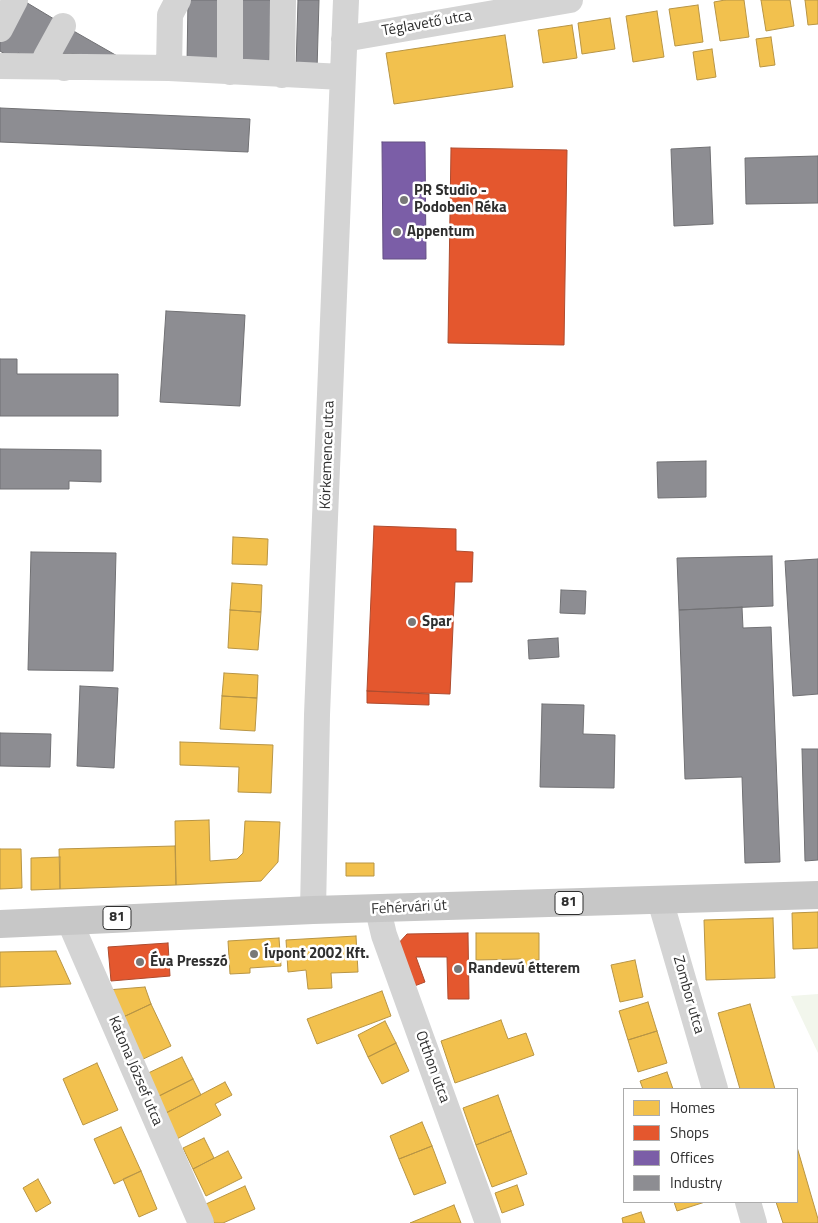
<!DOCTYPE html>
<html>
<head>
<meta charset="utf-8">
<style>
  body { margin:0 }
  #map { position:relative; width:818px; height:1223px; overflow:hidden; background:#fff; font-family:"Titillium Web",sans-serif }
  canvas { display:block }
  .legend { position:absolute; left:623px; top:1088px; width:175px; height:115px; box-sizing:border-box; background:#fff; border:1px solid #acacac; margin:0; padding:6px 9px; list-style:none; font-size:15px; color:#2f2f2f }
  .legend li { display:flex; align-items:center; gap:10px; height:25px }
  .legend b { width:25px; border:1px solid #acacac }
</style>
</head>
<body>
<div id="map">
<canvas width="818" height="1223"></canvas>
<ul class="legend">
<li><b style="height:14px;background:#f2c14e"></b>Homes</li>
<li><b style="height:14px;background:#e4572e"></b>Shops</li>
<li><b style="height:14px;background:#7b5ea7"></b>Offices</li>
<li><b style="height:14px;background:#8d8d92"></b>Industry</li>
</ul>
</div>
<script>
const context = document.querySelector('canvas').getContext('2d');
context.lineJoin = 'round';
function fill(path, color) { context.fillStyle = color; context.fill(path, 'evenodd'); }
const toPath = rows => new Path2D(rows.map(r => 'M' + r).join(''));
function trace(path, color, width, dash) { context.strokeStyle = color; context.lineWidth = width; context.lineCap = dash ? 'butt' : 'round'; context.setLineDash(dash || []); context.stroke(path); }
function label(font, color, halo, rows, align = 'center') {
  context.font = font + ' "Titillium Web",sans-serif'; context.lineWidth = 5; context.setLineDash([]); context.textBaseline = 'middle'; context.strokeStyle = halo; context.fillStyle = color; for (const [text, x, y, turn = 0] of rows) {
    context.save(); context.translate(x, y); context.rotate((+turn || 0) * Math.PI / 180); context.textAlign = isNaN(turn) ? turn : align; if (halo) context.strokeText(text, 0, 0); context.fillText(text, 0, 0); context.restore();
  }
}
const green = toPath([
  [818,994,818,1053,791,996]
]);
const homes = toPath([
  [725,0,744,0,749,37,720,41,714,2,725,0],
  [761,0,790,0,794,26,766,31,761,0],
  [805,0,818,0,818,24,808,25,805,0],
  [698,5,703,42,675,46,669,9,698,5],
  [657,11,664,57,633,62,626,16,657,11],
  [610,18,615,49,582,54,578,23,610,18],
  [572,25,577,58,543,63,538,30,572,25],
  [505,35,513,87,394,104,386,53,505,35],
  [771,37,775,65,760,67,756,39,771,37],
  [712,49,716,77,697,80,693,52,712,49],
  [233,537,268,539,267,565,232,564,233,537],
  [232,583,262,585,261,612,230,610,232,583],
  [230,610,261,612,258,650,228,648,230,610],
  [224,673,258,675,257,698,222,696,224,673],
  [222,696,257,698,255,731,220,729,222,696],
  [180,742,273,745,271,793,238,792,239,767,180,765,180,742],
  [209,820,210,861,237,859,243,853,245,821,280,822,278,862,261,881,176,885,175,821,209,820],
  [175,846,176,885,60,889,59,849,175,846],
  [0,849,21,849,22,888,0,889,0,849],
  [60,857,60,889,31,890,31,858,60,857],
  [346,863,374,863,374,876,346,876,346,863],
  [818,912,818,948,793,949,792,913,818,912],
  [773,918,775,978,706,980,704,920,773,918],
  [476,933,539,933,539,960,534,960,534,970,521,970,521,959,476,960,476,933],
  [356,936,358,972,331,973,332,988,308,989,306,970,288,972,286,940,356,936],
  [279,938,281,966,250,968,250,973,230,974,228,941,279,938],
  [56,951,71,984,0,987,0,952,56,951],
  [635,960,643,997,620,1002,611,965,635,960],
  [145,987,151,1004,119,1019,107,990,145,987],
  [382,991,391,1016,317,1044,307,1019,382,991],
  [648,1002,657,1031,628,1040,619,1011,648,1002],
  [151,1004,171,1046,139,1061,119,1019,151,1004],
  [750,1004,775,1089,740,1089,718,1013,750,1004],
  [501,1020,508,1039,526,1033,534,1055,455,1083,441,1041,501,1020],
  [385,1021,396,1043,368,1057,358,1035,385,1021],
  [657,1031,667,1063,638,1072,628,1040,657,1031],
  [396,1043,409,1071,382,1084,368,1057,396,1043],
  [182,1057,193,1079,155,1098,144,1075,182,1057],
  [97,1063,118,1110,83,1125,63,1079,97,1063],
  [667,1072,673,1089,643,1089,640,1081,667,1072],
  [193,1079,201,1095,164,1114,155,1098,193,1079],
  [225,1082,232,1095,215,1104,221,1115,177,1139,164,1114,225,1082],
  [498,1095,511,1131,476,1145,463,1108,498,1095],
  [422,1122,432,1146,399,1159,390,1136,422,1122],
  [121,1127,141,1171,114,1184,94,1139,121,1127],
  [511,1131,527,1174,492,1187,476,1145,511,1131],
  [204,1138,214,1158,193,1169,183,1148,204,1138],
  [432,1146,446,1183,414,1195,399,1159,432,1146],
  [797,1147,818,1219,818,1223,783,1223,776,1202,797,1202,797,1147],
  [228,1151,242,1178,206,1196,193,1169,228,1151],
  [141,1171,157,1209,139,1217,123,1179,141,1171],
  [38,1179,51,1203,36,1212,23,1188,38,1179],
  [517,1185,524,1205,502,1213,495,1193,517,1185],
  [245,1186,255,1209,223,1223,214,1223,206,1204,245,1186],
  [674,1202,705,1202,677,1211,674,1202],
  [454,1205,461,1223,410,1223,454,1205],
  [641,1212,645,1223,623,1223,622,1218,641,1212]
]);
const shops = toPath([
  [451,148,567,150,564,345,448,343,451,148],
  [374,526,456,529,456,551,473,552,472,582,455,582,450,694,367,691,374,526],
  [367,691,429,694,429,705,367,703,367,691],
  [468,933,469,999,448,999,447,957,416,957,425,982,409,988,395,947,407,934,468,933],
  [168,943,170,976,111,981,108,947,168,943]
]);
const offices = toPath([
  [382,142,425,142,426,259,383,259,382,142]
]);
const industry = toPath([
  [188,0,222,0,221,64,187,64,188,0],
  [240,0,271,0,269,71,238,70,240,0],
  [298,0,319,0,317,70,296,69,298,0],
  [24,1,54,19,31,60,18,53,14,60,0,51,0,42,24,1],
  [70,29,119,57,57,53,70,29],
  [0,108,250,119,248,152,0,142,0,108],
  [710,147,713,224,674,226,671,149,710,147],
  [818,156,818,203,746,204,745,158,818,156],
  [166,311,245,315,240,406,160,402,166,311],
  [0,359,17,359,17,374,118,374,118,416,0,416,0,359],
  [0,449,101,450,101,482,69,481,69,489,0,489,0,449],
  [706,461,706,497,658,498,657,462,706,461],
  [31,552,116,553,113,671,28,670,31,552],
  [772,556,773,606,679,610,677,558,772,556],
  [818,559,818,694,793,696,785,561,818,559],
  [561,590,586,591,585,614,560,613,561,590],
  [742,607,743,628,771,627,780,862,745,863,742,777,685,779,679,610,742,607],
  [558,638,559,657,529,659,528,640,558,638],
  [80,686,118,688,114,768,77,766,80,686],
  [542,704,584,705,583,734,615,735,614,788,540,787,542,704],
  [0,733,51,734,50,767,0,766,0,733],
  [802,749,818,749,818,860,805,861,802,749]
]);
const minor = toPath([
  [63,26,46,57,49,62,64,68],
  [0,29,15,0],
  [344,39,570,0],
  [0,66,169,68,342,77],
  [169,68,170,15,178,0],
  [230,72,230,0],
  [282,75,283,0],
  [660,900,715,1089],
  [313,910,317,715,346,0],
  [378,910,384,935,488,1223],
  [69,920,201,1223],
  [748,1202,754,1223]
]);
const major = toPath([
  [0,924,313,910,818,895]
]);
const markers = [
  [404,200,5,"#787878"],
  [397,232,5,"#787878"],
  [412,622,5,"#787878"],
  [254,954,5,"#787878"],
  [140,962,5,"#787878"],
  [458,969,5,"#787878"]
];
const shields = [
  [569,903,28],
  [117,918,28]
];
const shieldNames = [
  ["81",569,903],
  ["81",117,918]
];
const streetNames = [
  ["Téglavető utca",427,24,-10],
  ["Körkemence utca",328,455,-88],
  ["Fehérvári út",409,908,-3],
  ["Zombor utca",688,995,74],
  ["Otthon utca",432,1067,70],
  ["Katona József utca",135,1071,67]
];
const poiNames = [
  ["PR Studio -",414,191],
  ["Podoben Réka",414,208],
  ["Appentum",407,232],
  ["Spar",422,622],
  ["Ívpont 2002 Kft.",264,954],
  ["Éva Presszó",150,962],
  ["Randevú étterem",468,969]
];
fill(green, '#f2f6ec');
fill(homes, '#f2c14e');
trace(homes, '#b89545', 1);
fill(shops, '#e4572e');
trace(shops, '#ae4b2e', 1);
fill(offices, '#7b5ea7');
trace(offices, '#645083', 1);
fill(industry, '#8d8d92');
trace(industry, '#717174', 1);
trace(minor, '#d4d4d4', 26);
trace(major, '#c7c7c7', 28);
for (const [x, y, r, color] of markers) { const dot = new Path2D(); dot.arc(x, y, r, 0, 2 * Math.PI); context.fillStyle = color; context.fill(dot); trace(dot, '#fff', 2); }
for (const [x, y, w] of shields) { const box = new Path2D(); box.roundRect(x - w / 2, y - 11.5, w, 23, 4); context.fillStyle = '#fff'; context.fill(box); trace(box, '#2f2f2f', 1); }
label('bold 14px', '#2f2f2f', null, shieldNames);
label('15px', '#2f2f2f', '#fff', streetNames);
label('bold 15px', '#2f2f2f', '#fff', poiNames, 'left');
</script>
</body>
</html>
